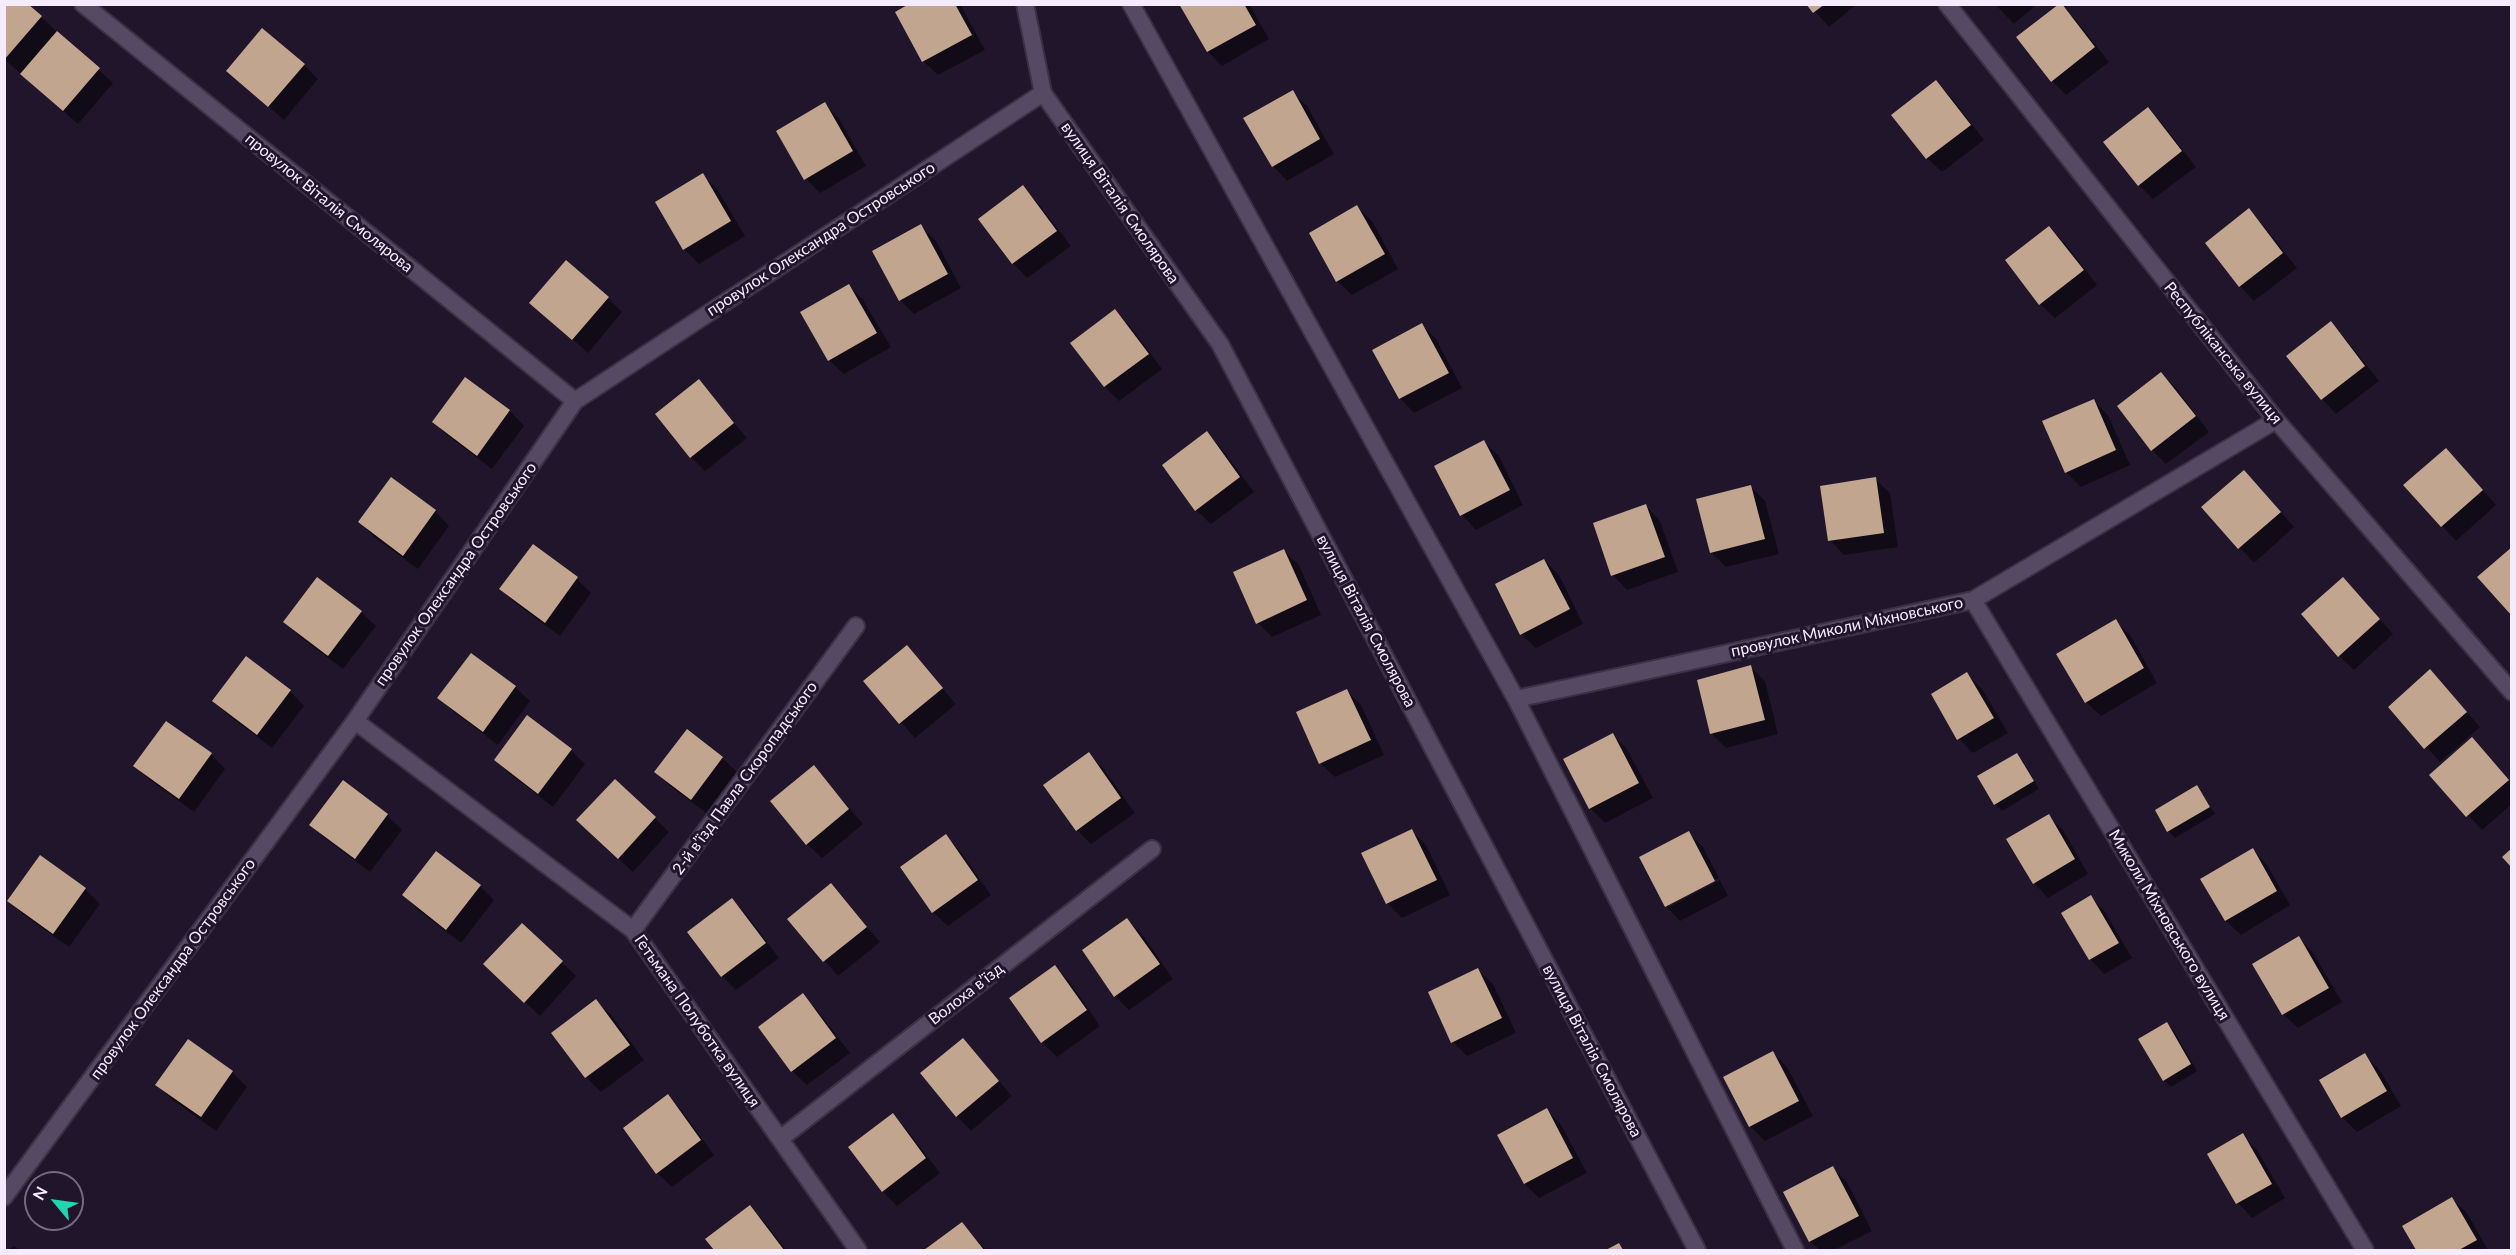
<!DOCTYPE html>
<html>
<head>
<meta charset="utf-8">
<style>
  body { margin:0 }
  #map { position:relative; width:2516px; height:1255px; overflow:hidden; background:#21152c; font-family:Lato,sans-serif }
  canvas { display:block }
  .frame { position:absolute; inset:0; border:6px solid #f4ecfd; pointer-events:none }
  .north { position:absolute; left:24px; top:1171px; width:60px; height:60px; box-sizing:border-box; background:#21152c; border:2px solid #756b80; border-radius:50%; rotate:299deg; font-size:16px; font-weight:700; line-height:24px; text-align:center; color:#f4ecfd }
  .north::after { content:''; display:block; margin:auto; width:21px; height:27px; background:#21d5b0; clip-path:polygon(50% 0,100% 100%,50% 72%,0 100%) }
</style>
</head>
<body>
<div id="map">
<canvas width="2516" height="1255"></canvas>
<div class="frame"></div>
<div class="north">N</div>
</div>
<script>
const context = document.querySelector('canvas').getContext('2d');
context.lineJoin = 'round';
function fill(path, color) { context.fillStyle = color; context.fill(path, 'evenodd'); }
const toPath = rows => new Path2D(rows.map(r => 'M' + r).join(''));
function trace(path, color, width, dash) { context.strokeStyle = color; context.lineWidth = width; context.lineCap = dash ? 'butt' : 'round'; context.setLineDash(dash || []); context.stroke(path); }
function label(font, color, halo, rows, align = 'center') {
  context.font = font + ' Lato,sans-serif'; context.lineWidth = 6; context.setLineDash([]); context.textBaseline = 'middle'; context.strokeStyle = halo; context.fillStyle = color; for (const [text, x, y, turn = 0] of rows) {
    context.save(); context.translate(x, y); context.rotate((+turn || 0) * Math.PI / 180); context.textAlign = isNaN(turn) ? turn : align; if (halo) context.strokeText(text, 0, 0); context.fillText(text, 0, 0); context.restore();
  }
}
const shadow = toPath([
  [912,4,960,4,985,50,938,75,923,61],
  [1181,4,1249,4,1269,39,1222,66,1208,52],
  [1808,4,1857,4,1829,27],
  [1995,4,2037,4,2014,24],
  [2061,5,2075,19,2109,62,2066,95,2052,81],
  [41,17,113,83,78,124,4,59],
  [304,65,318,79,284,120,228,71],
  [1936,82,1950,96,1984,140,1942,172,1927,158],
  [1292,92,1307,106,1334,154,1287,181,1273,166],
  [825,104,839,119,866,166,820,193,806,179],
  [2148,109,2162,123,2196,167,2153,199,2139,185],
  [702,175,717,189,745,236,699,264,684,249,657,202],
  [1023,187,1037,202,1071,246,1027,278,1013,263],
  [1357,207,1372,221,1398,269,1352,295,1337,281],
  [2249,210,2263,225,2297,268,2254,301,2240,286,2207,244],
  [921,226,936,241,961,288,914,314,900,300],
  [2049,228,2064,242,2097,285,2055,318,2040,304],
  [849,286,863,300,891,347,844,374,829,360],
  [608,298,622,312,588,353,532,303],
  [1115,311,1129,325,1162,369,1119,401,1105,387],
  [2331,323,2345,338,2379,381,2336,414,2322,399,2288,356],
  [1422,325,1436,339,1462,388,1414,413,1400,398,1374,350],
  [2161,374,2176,388,2209,432,2166,464,2152,450],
  [466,379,510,411,524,426,492,469,448,436,434,422],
  [699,381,747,438,705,471,691,457],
  [2093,400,2108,415,2130,465,2081,487,2066,472],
  [1207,433,1221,448,1254,492,1211,524,1196,510],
  [1484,442,1499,456,1523,505,1476,530,1462,515,1436,467],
  [2460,464,2496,505,2456,541,2442,526],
  [391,479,435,511,449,526,418,569,374,537,360,522],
  [1875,479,1890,493,1898,547,1844,555,1830,540],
  [1750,486,1765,501,1779,554,1726,567,1712,553,1698,500],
  [2258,486,2294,527,2254,563,2203,507],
  [1646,506,1660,521,1678,572,1627,590,1613,575],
  [533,546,577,579,591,593,560,636,515,603,501,589],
  [1284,551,1299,565,1321,615,1272,637,1258,623],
  [1544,560,1559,575,1583,624,1536,648,1521,634],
  [2357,593,2393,634,2354,670,2339,656],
  [361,612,376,626,343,669,300,637,285,622],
  [2115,621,2130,635,2157,683,2101,716,2086,702],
  [907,647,956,704,915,738,865,681],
  [471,655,515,687,530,701,498,745,454,712,439,698],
  [246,658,290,691,304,706,272,748,228,715,214,701],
  [1750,667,1765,681,1778,734,1726,748,1712,734],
  [1967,674,1982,689,2008,733,1973,753,1959,739],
  [2444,686,2480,727,2440,762,2390,707],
  [1347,691,1361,705,1384,755,1335,777,1320,763],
  [687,731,722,758,737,772,706,813,670,786,656,772],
  [1613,735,1627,749,1653,798,1605,823,1590,808],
  [571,750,585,764,553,807,510,774,496,760],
  [211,754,225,769,194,812,150,780,135,766],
  [1089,754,1103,768,1135,813,1091,844,1077,830],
  [2486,754,2512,783,2512,804,2482,830,2431,775],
  [2017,755,2024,762,2039,789,2002,811,1995,804],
  [814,767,863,824,822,858,807,844],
  [344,782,387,815,402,830,370,872,326,839,311,825],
  [2197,787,2215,814,2175,838,2168,831],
  [2048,816,2063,830,2088,874,2048,898,2034,883,2008,839],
  [655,818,669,832,633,872,593,835],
  [1412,831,1426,845,1450,895,1402,918,1387,903],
  [1688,833,1703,847,1719,878,1669,903,1669,907,1720,880,1728,896,1680,921,1666,906],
  [946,836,960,851,991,895,948,926,933,912],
  [2253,850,2267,865,2290,905,2241,935,2226,921,2202,880],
  [40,857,85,889,100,904,69,947,24,915,9,901],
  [831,885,880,942,838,976,789,919],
  [480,886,494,900,461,943,418,910,404,895],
  [2091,897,2105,912,2132,958,2104,974,2090,959],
  [732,900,746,914,779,958,736,990,722,976],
  [1127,920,1142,934,1173,979,1129,1010,1115,996],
  [2299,938,2313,953,2342,1002,2298,1028,2283,1014],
  [562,962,576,976,540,1016,500,979],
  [1055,967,1069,981,1100,1026,1057,1057,1042,1042,1011,998],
  [1478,970,1493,984,1516,1033,1467,1056,1453,1042],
  [803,995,817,1010,850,1053,807,1085,792,1071,760,1027],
  [596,1001,611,1015,644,1060,601,1092,586,1077,553,1033],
  [2167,1024,2174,1031,2197,1071,2171,1087,2164,1080],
  [963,1040,1012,1096,971,1131,957,1116],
  [188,1041,232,1072,247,1087,216,1131,171,1099,157,1084],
  [1773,1053,1787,1067,1813,1116,1765,1141,1750,1126],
  [2364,1055,2379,1069,2401,1106,2357,1132,2342,1117],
  [668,1096,682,1111,714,1155,672,1187,657,1173],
  [1547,1110,1561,1125,1587,1173,1539,1198,1525,1184],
  [893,1115,907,1130,940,1173,897,1206,883,1192,850,1148],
  [2242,1135,2257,1150,2285,1198,2252,1218,2238,1203,2209,1154],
  [1832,1168,1847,1182,1872,1231,1834,1250,1820,1250,1810,1241],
  [2452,1199,2467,1213,2488,1250,2418,1250,2404,1227],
  [750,1207,764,1221,786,1250,716,1250,707,1239],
  [962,1224,986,1250,926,1250],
  [14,1246,19,1250,8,1250]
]);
const building = toPath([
  [4,4,28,4,42,16,4,60],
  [909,4,955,4,972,35,922,62,895,12],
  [1179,4,1244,4,1256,25,1207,52],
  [1806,4,1825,4,1813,13],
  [2059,4,2062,4,2095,47,2051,82,2016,37],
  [262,28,305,64,268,107,226,71],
  [57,31,100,68,63,111,20,74],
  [1936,80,1971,125,1926,159,1891,115],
  [1293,90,1320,139,1272,167,1243,118],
  [825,102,853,151,804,180,776,131],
  [2148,107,2182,151,2138,186,2103,142],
  [703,173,731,221,683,250,655,202],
  [1023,185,1057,231,1012,264,978,219],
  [1357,205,1385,254,1336,282,1309,233],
  [2249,208,2283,253,2239,287,2205,243],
  [921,224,948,274,899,301,872,251],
  [2049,226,2084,270,2039,305,2005,260],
  [566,260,609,297,572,340,529,303],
  [849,284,877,333,828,361,800,312],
  [1115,309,1149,354,1104,387,1070,343],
  [2331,321,2365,366,2321,400,2286,356],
  [1422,323,1449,373,1399,399,1372,350],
  [2161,372,2196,416,2151,451,2117,406],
  [465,377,510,410,477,456,432,422],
  [699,379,734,423,690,458,655,414],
  [2094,399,2116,450,2065,473,2042,421],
  [1207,431,1240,477,1195,511,1162,465],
  [1484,440,1510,490,1460,516,1434,466],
  [2446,448,2483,490,2441,527,2403,485],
  [2244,470,2281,512,2238,549,2201,507],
  [391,477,436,510,403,556,358,522],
  [1876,477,1884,533,1828,541,1820,486],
  [1751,485,1765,539,1710,553,1696,499],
  [1646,504,1665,557,1611,576,1593,523],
  [533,544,578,577,545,623,499,589],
  [2512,547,2512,616,2477,577],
  [1284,549,1307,600,1256,624,1233,572],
  [1544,559,1570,609,1520,635,1495,584],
  [317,577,362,611,328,656,283,622],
  [2343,577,2380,619,2338,657,2301,614],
  [2116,619,2144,668,2085,703,2056,654],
  [907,645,943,688,899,724,863,681],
  [471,653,516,686,483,732,437,698],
  [246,656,291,690,257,735,212,701],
  [1751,665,1765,720,1710,734,1697,680],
  [2430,669,2467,712,2424,749,2388,707],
  [1967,672,1994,718,1957,740,1931,694],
  [1347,689,1371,740,1319,764,1296,712],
  [527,715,572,749,538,794,494,760],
  [166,721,212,753,179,799,133,766],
  [687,729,723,757,691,800,654,772],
  [1613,733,1639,783,1589,809,1563,759],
  [2472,737,2509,780,2466,817,2429,775],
  [1089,752,1121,798,1076,831,1043,785],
  [2017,753,2034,781,1994,805,1977,776],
  [814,765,849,809,806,845,770,801],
  [615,779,656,817,618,859,576,820],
  [343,780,388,814,355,859,309,825],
  [2197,785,2210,807,2167,832,2155,810],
  [2049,814,2075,859,2033,884,2006,839],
  [1412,829,1437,880,1386,904,1361,853],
  [1689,831,1715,881,1665,907,1639,857],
  [946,834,978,880,932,913,900,867],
  [2253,848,2277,891,2225,921,2200,879],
  [2512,848,2512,868,2502,857],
  [436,851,481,885,446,930,402,895],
  [40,855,86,888,53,934,7,901],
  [831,883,867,927,823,962,787,919],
  [2091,895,2119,943,2089,960,2061,913],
  [732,898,766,943,721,977,687,932],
  [1127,918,1160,964,1114,997,1082,950],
  [522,923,563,961,524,1003,483,964],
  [2299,936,2329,988,2282,1015,2252,964],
  [1055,965,1087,1010,1041,1043,1009,998],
  [1478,968,1502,1018,1451,1043,1428,992],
  [803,993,836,1038,791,1072,758,1027],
  [596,999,630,1045,585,1078,551,1033],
  [2167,1022,2191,1064,2163,1081,2138,1039],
  [963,1038,999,1081,956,1117,920,1073],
  [188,1039,233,1071,201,1117,155,1085],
  [1773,1051,1799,1101,1749,1127,1723,1077],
  [2365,1053,2387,1091,2341,1118,2319,1080],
  [668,1094,701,1140,656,1174,623,1128],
  [1547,1108,1573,1158,1524,1184,1497,1135],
  [893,1113,926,1158,882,1192,848,1147],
  [2243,1133,2272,1184,2236,1204,2207,1154],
  [1833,1166,1859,1216,1809,1242,1783,1192],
  [2452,1197,2477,1240,2459,1250,2416,1250,2402,1226],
  [750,1205,784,1250,714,1250,705,1239],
  [962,1222,984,1250,924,1250],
  [1619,1243,1623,1250,1606,1250]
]);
const minor = toPath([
  [83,4,575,401],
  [1025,4,1043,93,1220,344,1697,1250],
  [1131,4,1516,699,1795,1250],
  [1947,4,2276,420,2512,692],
  [1973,600,2365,1250],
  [1516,699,1973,600,2276,420],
  [355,721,633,930,858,1250],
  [633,930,856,626],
  [780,1139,1152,849],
  [4,1197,355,721,575,401,1043,93]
]);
const streetNames = [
  ["провулок Віталія Смолярова",329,203,39],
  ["вулиця Віталія Смолярова",1120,203,55],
  ["провулок Олександра Островського",821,239,-33],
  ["Республіканська вулиця",2223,353,51],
  ["провулок Олександра Островського",456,574,-55],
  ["вулиця Віталія Смолярова",1366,621,62],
  ["провулок Миколи Міхновського",1847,627,-12],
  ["2-й в’їзд Павла Скоропадського",745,778,-54],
  ["Миколи Міхновського вулиця",2169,925,59],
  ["провулок Олександра Островського",173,969,-54],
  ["Волоха в’їзд",966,994,-38],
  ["Гетьмана Полуботка вулиця",697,1021,55],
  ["вулиця Віталія Смолярова",1592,1051,62]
];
fill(shadow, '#0007');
fill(building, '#c2a58f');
trace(minor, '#3a3143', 20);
trace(minor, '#564964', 16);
label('16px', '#f4ecfd', '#21152c', streetNames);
</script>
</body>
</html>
